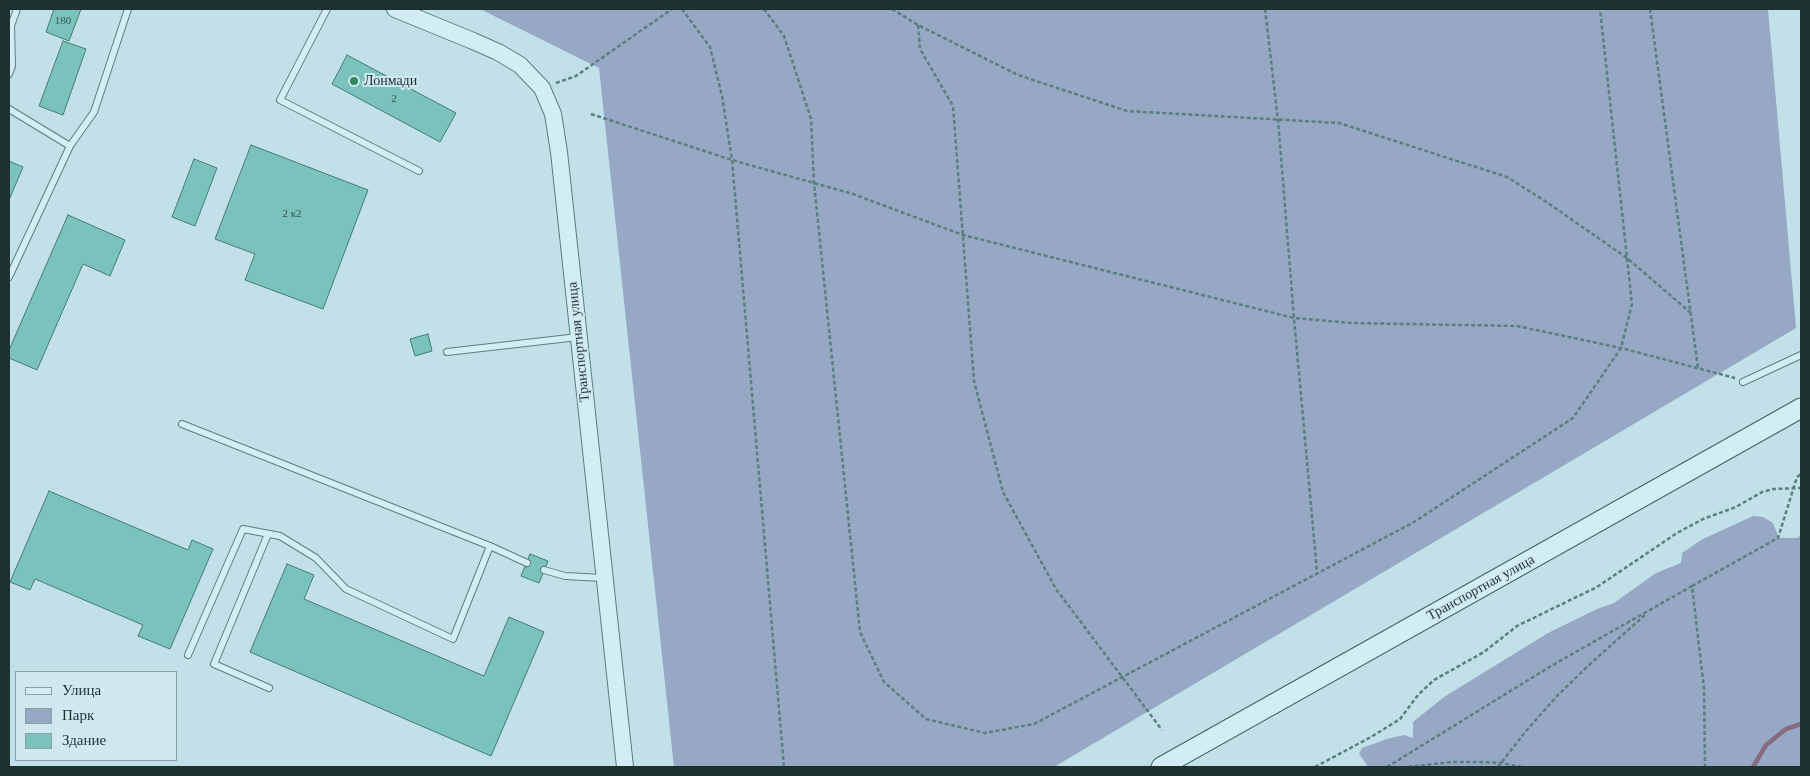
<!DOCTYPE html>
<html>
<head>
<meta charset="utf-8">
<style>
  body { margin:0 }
  #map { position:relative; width:1810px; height:776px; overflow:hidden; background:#c1e0e8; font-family:Georgia,serif }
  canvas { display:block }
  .frame { position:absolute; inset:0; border:10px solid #1d3130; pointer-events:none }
  .legend { position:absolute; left:15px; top:671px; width:162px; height:90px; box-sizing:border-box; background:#d0e9f0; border:1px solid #889fa3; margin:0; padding:6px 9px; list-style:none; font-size:15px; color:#1d3130 }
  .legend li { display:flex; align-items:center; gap:10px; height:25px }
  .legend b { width:25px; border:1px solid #889fa3 }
</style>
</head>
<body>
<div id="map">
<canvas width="1810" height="776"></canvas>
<div class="frame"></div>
<ul class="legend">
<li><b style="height:6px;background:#d3edf4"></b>Улица</li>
<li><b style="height:14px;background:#97a8c4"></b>Парк</li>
<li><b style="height:14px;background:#7bc2bc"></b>Здание</li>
</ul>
</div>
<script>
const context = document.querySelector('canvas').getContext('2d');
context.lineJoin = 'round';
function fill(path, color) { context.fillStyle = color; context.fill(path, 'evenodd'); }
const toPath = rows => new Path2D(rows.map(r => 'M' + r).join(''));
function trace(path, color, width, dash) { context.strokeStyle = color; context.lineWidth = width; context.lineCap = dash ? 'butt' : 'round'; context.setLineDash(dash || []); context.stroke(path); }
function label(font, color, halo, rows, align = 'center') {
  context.font = font + ' Georgia,serif'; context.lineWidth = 4; context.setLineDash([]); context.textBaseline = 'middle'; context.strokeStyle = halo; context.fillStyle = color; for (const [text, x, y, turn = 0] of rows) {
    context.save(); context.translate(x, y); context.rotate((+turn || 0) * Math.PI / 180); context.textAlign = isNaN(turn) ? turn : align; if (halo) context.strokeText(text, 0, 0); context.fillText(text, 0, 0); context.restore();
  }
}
const green = toPath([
  [480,9,1768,9,1796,328,1054,767,674,767,599,68],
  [1753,516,1763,517,1773,523,1779,538,1797,538,1801,535,1801,767,1366,767,1367,765,1359,754,1362,748,1387,739,1404,735,1413,738,1413,722,1444,697,1548,633,1597,609,1614,603,1656,573,1681,563,1682,553,1701,540]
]);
const stream = toPath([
  [1753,767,1766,745,1786,729,1801,724]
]);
const building = toPath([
  [54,9,81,9,69,41,46,32,54,9],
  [63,41,86,49,63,115,39,106,63,41],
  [347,55,456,113,440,142,332,84,347,55],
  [251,145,368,190,323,309,245,280,255,254,215,239,251,145],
  [194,159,217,168,195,226,172,217,194,159],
  [9,161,23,167,9,200,9,161],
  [68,215,125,240,110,276,83,264,37,370,9,358,9,350,68,215],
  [428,334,432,351,415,356,410,339,428,334],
  [49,491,188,550,192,540,213,549,170,649,138,636,143,625,35,579,30,590,10,582,49,491],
  [530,554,548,561,539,583,521,576,530,554],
  [287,564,314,575,304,599,484,676,509,617,544,632,491,756,250,652,287,564]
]);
const path = toPath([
  [682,9,710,47,722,96,732,160,784,767],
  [764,9,784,36,811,119,814,183,860,632,884,682,926,719,985,733,1034,724,1414,522,1573,418,1621,348,1632,304,1600,9],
  [892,9,918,25,1018,75,1127,111,1339,123,1507,177,1545,201,1627,258,1691,313],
  [1265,9,1278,120,1294,318,1317,572],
  [1650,9,1698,368],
  [918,25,920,49,953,106,974,381,1003,492,1056,589,1162,730],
  [556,83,576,76,672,9],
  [591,114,732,160,853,194,963,235,1294,318,1352,323,1517,326,1621,348,1735,378],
  [1692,586,1778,538,1797,477,1801,474],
  [1315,767,1371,737,1400,719,1418,695,1434,680,1484,652,1517,626,1597,587,1677,533,1703,519,1736,507,1762,492,1773,489,1801,488],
  [1387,767,1551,666,1692,586,1704,688,1705,767],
  [1408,767,1452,762,1477,762,1502,763,1522,767],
  [1498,767,1526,731,1557,696,1590,664,1645,615]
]);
const service = toPath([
  [327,9,280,100,419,171],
  [9,74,12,66,11,26,17,9],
  [9,109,70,146],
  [9,277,70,146,94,112,128,9],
  [447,352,578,337],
  [1743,382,1801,355],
  [182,424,490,546,527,563],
  [268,534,214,664,269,688],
  [544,570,565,576,603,578],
  [188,655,243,529,280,536,316,558,346,589,453,639,490,546]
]);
const tertiary = toPath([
  [395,9,473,41,498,52,520,65,542,88,553,114,559,152,625,767]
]);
const secondary = toPath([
  [1161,767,1801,408]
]);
const markers = [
  [354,81,5,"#32875c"]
];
const numberNames = [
  ["180",63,21],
  ["2",394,99],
  ["2 к2",292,214]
];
const poiNames = [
  ["Лонмади",364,81]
];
const streetNames = [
  ["Транспортная улица",579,342,-96],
  ["Транспортная улица",1481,588,-29]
];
fill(green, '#97a8c4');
trace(stream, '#876c80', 4.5);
fill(building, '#7bc2bc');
trace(building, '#447b76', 1);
trace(service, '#5b7e7f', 8);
trace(tertiary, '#5b7e7f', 18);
trace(secondary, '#3e6161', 21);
trace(path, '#5b7e7f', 2.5, [4, 2.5]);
trace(service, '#d3edf4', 6);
trace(tertiary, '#d3edf4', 16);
trace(secondary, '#d3edf4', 19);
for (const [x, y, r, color] of markers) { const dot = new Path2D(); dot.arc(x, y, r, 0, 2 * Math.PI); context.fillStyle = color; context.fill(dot); trace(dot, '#d0e9f0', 2); }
label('11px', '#345553', null, numberNames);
label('14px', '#1d3130', '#d0e9f0', poiNames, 'left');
label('14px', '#1d3130', '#d0e9f0', streetNames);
</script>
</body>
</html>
